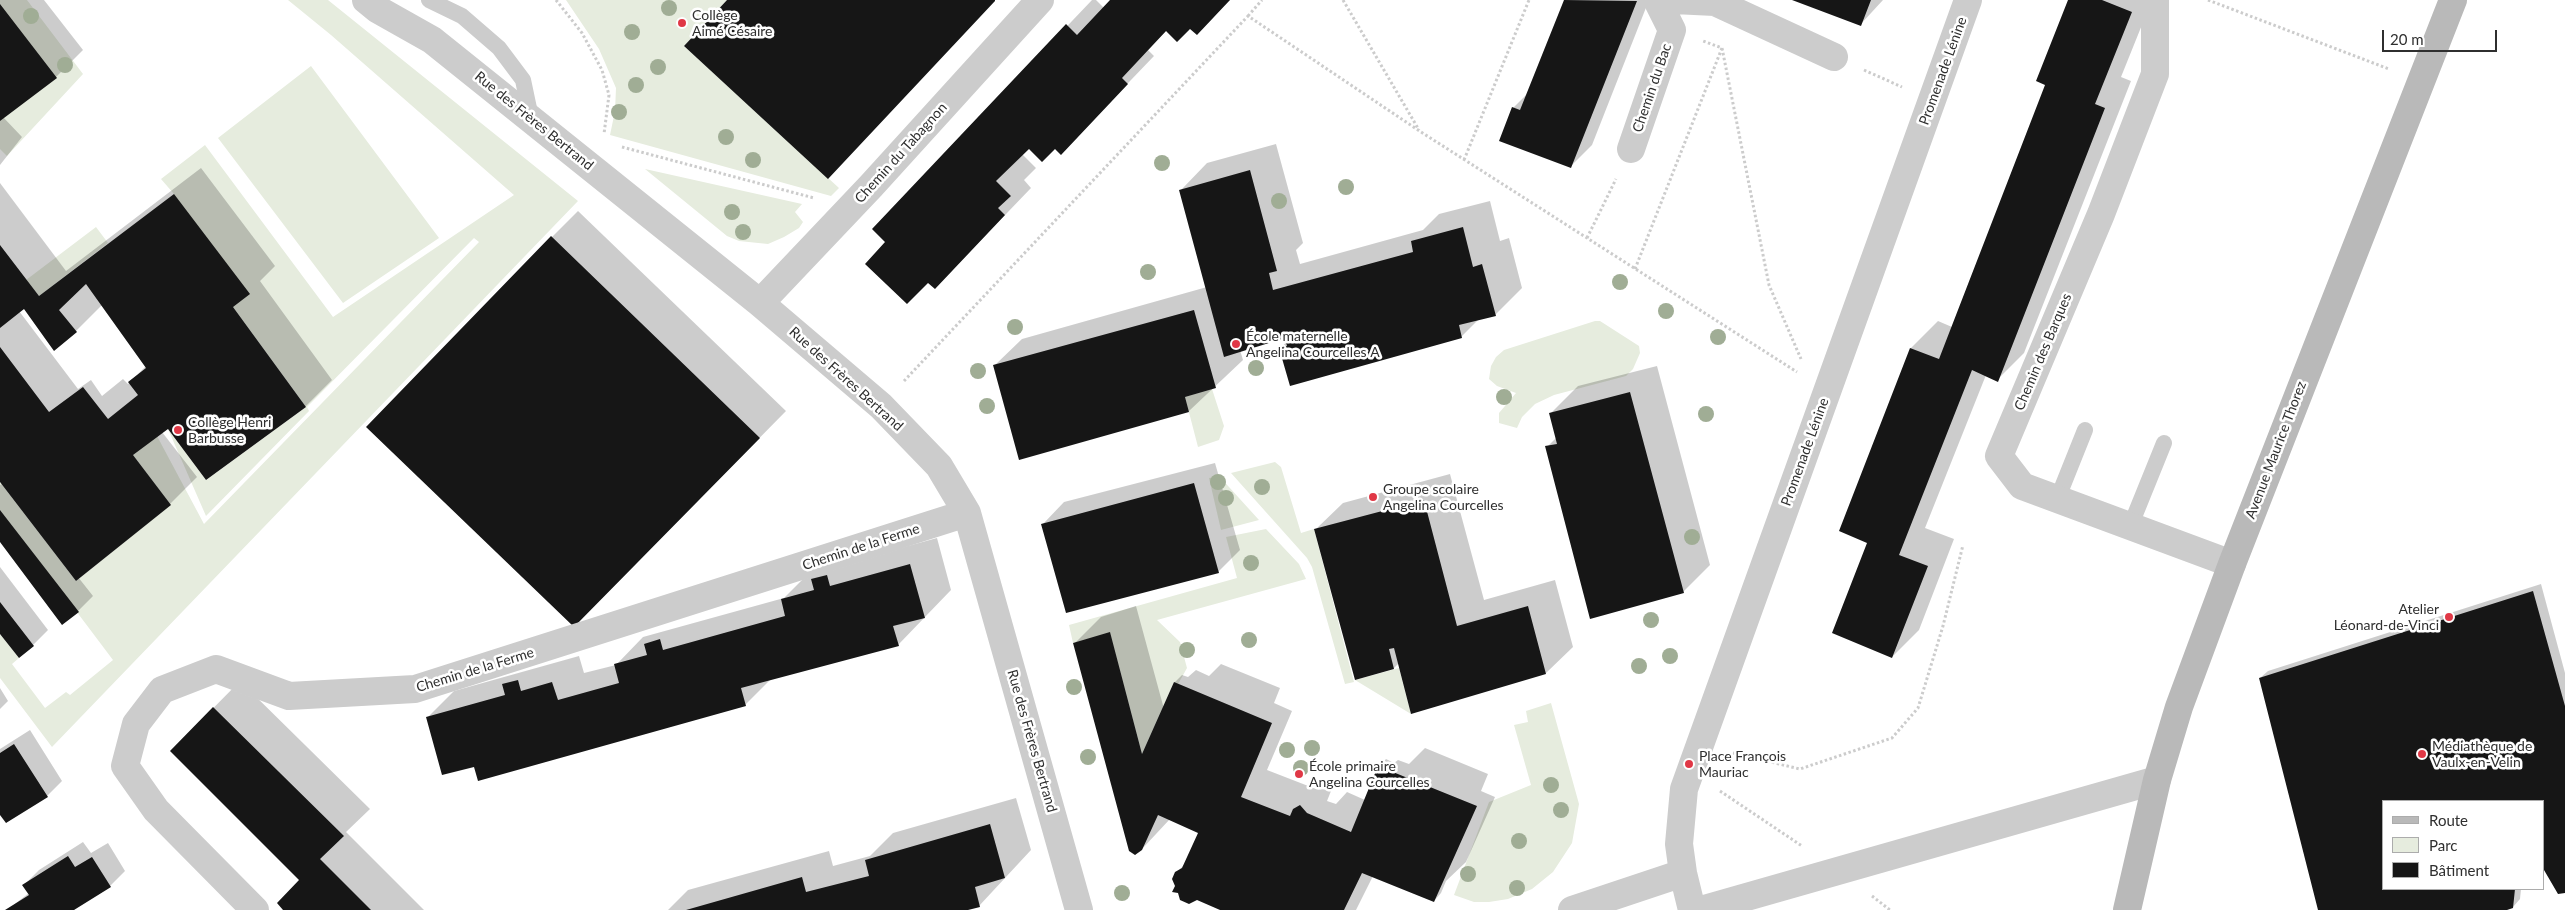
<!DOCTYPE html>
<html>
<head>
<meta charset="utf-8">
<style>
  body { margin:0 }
  #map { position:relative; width:2565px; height:910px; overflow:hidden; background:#fff; font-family:Lato,sans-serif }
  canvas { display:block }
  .legend { position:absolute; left:2382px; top:800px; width:162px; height:90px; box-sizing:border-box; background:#fff; border:1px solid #acacac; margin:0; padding:6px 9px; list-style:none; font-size:15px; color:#2f2f2f }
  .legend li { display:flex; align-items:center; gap:10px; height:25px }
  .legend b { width:25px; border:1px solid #acacac }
  .scale { position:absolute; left:2382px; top:30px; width:115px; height:22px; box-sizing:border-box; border:2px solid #2f2f2f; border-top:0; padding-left:6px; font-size:15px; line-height:18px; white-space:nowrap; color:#2f2f2f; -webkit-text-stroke:4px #fff; paint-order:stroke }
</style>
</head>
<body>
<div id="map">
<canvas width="2565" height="910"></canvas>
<ul class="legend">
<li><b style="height:6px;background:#b9b9b9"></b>Route</li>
<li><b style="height:14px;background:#e6ecde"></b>Parc</li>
<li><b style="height:14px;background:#161616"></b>Bâtiment</li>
</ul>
<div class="scale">20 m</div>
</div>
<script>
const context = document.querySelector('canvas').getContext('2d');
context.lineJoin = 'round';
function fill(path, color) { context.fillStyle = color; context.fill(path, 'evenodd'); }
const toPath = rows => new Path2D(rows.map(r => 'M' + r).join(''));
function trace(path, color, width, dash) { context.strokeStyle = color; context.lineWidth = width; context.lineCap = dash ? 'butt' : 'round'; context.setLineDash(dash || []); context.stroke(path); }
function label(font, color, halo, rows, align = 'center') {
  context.font = font + ' Lato,sans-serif'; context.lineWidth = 5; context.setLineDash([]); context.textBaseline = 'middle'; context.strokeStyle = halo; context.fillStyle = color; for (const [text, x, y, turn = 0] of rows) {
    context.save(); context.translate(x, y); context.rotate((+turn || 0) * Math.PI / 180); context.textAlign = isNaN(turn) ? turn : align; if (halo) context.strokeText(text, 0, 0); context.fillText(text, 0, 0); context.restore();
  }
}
const green = toPath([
  [0,0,27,0,83,74,7,156,0,149],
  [288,0,328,0,578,201,52,747,0,678,0,634,19,658,12,664,45,708,66,692,70,695,113,660,0,510,0,482,76,581,170,505,133,455,157,436,204,524,479,242,474,238,307,407,309,411,206,516,168,429,206,480,306,407,233,307,174,194,161,179,205,145,333,317,514,195,331,35],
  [566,0,727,0,684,46,839,188,831,196,610,135,615,111,616,88,599,49],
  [311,66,439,238,343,303,218,138],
  [645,169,802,204,795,212,803,222,799,228,784,237,768,244,739,241,727,236],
  [96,227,108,243,39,296,26,280],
  [1595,321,1600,321,1639,346,1640,353,1633,369,1626,376,1554,395,1535,404,1522,417,1517,428,1499,423,1499,413,1516,393,1497,386,1489,379,1491,366,1496,357,1504,350],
  [1212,389,1224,426,1219,440,1198,447,1185,397],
  [1275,462,1281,467,1301,533,1314,529,1354,682,1345,684,1312,567,1307,558,1231,473],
  [1219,476,1259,520,1221,530,1209,478],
  [1266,529,1299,564,1306,579,1157,620,1180,642,1187,668,1177,686,1174,682,1142,754,1110,633,1073,643,1069,625,1237,578,1226,537],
  [1399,668,1411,714,1355,680],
  [1551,703,1579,804,1572,843,1553,872,1532,889,1508,899,1489,902,1474,902,1454,895,1489,802,1531,785,1514,725,1528,722,1526,711]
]);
const shadow = toPath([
  [0,0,44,0,83,50,56,77,3,117,22,137,0,165],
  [1092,0,1096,0,1104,8,1112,0,1230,0,1190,27,1167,30,1148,50,1154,56,1061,153,1055,147,1029,147,1022,154,1036,168,1024,180,1031,188,935,288,874,229],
  [1565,0,1649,0,1592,145,1570,167,1513,108,1528,93],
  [1795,0,1883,0,1860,25],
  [2069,0,2152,0,2121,77,2131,81,2024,353,1997,380,1986,375,1925,528,1954,539,1919,630,1892,657,1869,542,1840,531,1911,348,1938,321,1952,327,2047,85],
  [1276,144,1303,243,1296,250,1300,264,1423,230,1439,214,1490,201,1500,241,1509,238,1522,288,1495,315,1479,319,1461,337,1281,348,1287,341,1286,337,1240,350,1243,360,1189,411,1020,458,995,365,1022,339,1207,287,1181,190,1207,163],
  [201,168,275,266,260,281,332,380,306,406,207,479,168,427,162,432,197,477,170,504,78,577,93,596,78,611,0,540,0,485,2,484,0,480,0,183,66,271],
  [102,305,146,366,128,384,123,379,102,396,91,380,78,389,19,311,24,307,76,331],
  [578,211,786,411,601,599,552,237],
  [1657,366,1710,565,1683,592,1547,447,1557,437,1551,413,1578,386],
  [1215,463,1240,550,1218,572,1043,524,1064,502],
  [1450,474,1484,600,1555,580,1573,647,1546,673,1399,663,1394,668,1356,679,1316,529,1343,503],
  [937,538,951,590,898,645,772,678,745,705,474,765,427,718,454,691,579,656,584,673,616,665,643,637,784,598,809,573],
  [0,567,48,630,33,645,0,631],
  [2541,584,2565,673,2565,892,2558,893,2544,868,2544,801,2384,801,2384,889,2521,889,2520,899,2513,907,2502,910,2320,910,2260,678,2268,671],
  [1136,606,1164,709,1175,682,1182,675,1188,677,1196,670,1209,676,1221,664,1280,688,1274,703,1292,711,1267,770,1316,789,1324,780,1330,780,1333,786,1327,801,1336,804,1347,792,1365,800,1379,767,1386,759,1394,763,1398,760,1409,764,1425,748,1488,774,1481,791,1495,797,1466,862,1446,881,1441,893,1434,901,1373,876,1356,910,1224,910,1176,886,1177,872,1186,863,1200,832,1170,819,1142,849,1074,644,1101,617],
  [240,681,370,809,346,832,424,910,285,910,301,880,172,750],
  [0,688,8,701,0,709],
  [30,730,62,781,47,796,0,813,0,749],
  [1016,798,1031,850,979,906,963,910,668,910,688,890,829,851,833,866,870,856,893,833],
  [83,842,91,853,108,843,125,871,110,886,72,910,7,910,29,893,24,885,39,870]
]);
const building = toPath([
  [727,0,995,0,995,1,828,179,684,46],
  [1110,0,1230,0,1197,35,1190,29,1177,42,1166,31,1122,78,1128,84,1061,155,1055,149,1042,162,1029,149,996,181,1011,196,998,208,1005,215,935,289,928,283,907,304,865,264,885,242,872,229,1066,24,1077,35],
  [1564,0,1637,1,1571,168,1499,141,1512,107,1520,110],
  [1792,0,1871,0,1861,26],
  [2068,0,2102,0,2132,12,2095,104,2105,108,1998,382,1972,370,1899,555,1928,566,1892,658,1832,633,1867,543,1839,531,1910,348,1939,359,2045,85,2036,81],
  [0,4,57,78,0,121],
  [1250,170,1277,271,1269,273,1273,290,1413,252,1411,241,1463,227,1473,267,1482,264,1496,316,1459,325,1462,338,1290,386,1279,348,1287,346,1285,338,1224,357,1179,190],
  [174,194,250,294,233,307,306,407,206,480,168,429,133,455,171,505,76,581,0,482,0,347,49,412,83,387,108,419,138,395,128,382,146,368,86,284,59,310,77,332,54,351,24,309,0,328,0,245,39,296],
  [551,236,760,438,574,627,366,427],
  [1194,310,1216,388,1185,397,1189,412,1019,460,993,365],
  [1630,392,1684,593,1590,619,1545,446,1557,444,1549,413],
  [1194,483,1219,573,1066,613,1041,524],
  [1424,500,1457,626,1528,606,1546,674,1411,714,1394,648,1389,649,1394,669,1355,680,1314,529],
  [0,510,79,612,62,625,0,542],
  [910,564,925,618,893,626,899,646,741,688,746,706,478,781,474,767,442,775,426,717,505,695,502,684,518,680,521,691,552,682,558,700,619,683,614,664,647,655,644,644,660,639,663,650,785,616,781,599,814,590,811,579,827,575,830,586],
  [2533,591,2565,706,2565,893,2558,894,2544,870,2544,801,2384,801,2384,889,2515,889,2513,908,2507,910,2318,910,2259,678],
  [0,602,34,646,19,658,0,634],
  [1110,632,1142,754,1174,682,1272,723,1241,797,1290,816,1293,809,1300,805,1307,813,1351,832,1378,766,1477,806,1434,902,1362,873,1344,910,1220,910,1197,900,1189,904,1180,900,1178,893,1172,892,1175,886,1172,879,1175,872,1182,868,1198,833,1158,815,1142,850,1135,855,1129,851,1073,643],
  [213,707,344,836,320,859,371,910,283,910,277,903,299,880,170,751],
  [14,744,48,797,6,823,0,815,0,753],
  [990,824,1005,878,975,887,980,907,968,910,686,910,802,877,806,892,869,876,865,860],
  [68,856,75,867,92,857,111,887,74,910,5,910,29,895,22,885]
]);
const path = toPath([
  [556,0,582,33,602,70,609,95,604,134],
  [1343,0,1419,130],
  [2208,0,2389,69],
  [1248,16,1262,0],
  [1722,48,1769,285,1801,359],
  [1864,70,1902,87],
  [622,147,814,198],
  [1464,160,1529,0],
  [1587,238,1616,179],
  [1635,269,1722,48,1703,41],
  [904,381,1248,16,1421,132,1797,372],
  [1733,753,1800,769,1892,738,1918,708,1943,626,1963,545],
  [1720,791,1802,846],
  [1872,896,1890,910]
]);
const lane = toPath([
  [429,0,462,16,499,48,523,80,531,118],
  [2057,500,2085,430],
  [2130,527,2164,443]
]);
const street = toPath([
  [366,0,377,9,432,40,760,303,881,406,939,466,967,513,1079,910],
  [1674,0,1715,2,1834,57],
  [2155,0,2155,74,2101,214,1999,456,2022,486,2232,564],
  [1631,149,1672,30,1657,0],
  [760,303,871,186,1040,0],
  [255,910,156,810,125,766,136,724,162,690,216,669,289,696,415,689,967,513],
  [1572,910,1683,873],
  [1692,910,1683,873,1679,844,1684,789,1968,0],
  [1701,910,2157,780]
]);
const secondary = toPath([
  [2127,910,2157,780,2179,707,2232,564,2453,0]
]);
const trees = [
  [669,8],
  [31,16],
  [632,32],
  [65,65],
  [658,67],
  [636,85],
  [619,112],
  [726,137],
  [753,160],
  [1162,163],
  [1346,187],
  [1279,201],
  [732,212],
  [743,232],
  [1148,272],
  [1620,282],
  [1666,311],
  [1015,327],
  [1718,337],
  [1256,368],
  [978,371],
  [1504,397],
  [987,406],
  [1706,414],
  [1218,482],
  [1262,487],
  [1226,498],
  [1692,537],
  [1251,563],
  [1651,620],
  [1249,640],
  [1187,650],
  [1670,656],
  [1639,666],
  [1074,687],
  [1312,748],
  [1287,750],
  [1088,757],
  [1301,768],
  [1551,785],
  [1561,810],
  [1519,841],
  [1468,874],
  [1517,888],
  [1122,893]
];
const markers = [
  [682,23,5,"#e03846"],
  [1236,344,5,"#e03846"],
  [178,430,5,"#e03846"],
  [1373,497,5,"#e03846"],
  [2449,617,5,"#e03846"],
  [2422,754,5,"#e03846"],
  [1689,764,5,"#e03846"],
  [1299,774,5,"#e03846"]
];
const poiNames = [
  ["Collège",692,15],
  ["Aimé Césaire",692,31],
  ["École maternelle",1246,336],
  ["Angelina Courcelles A",1246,352],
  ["Collège Henri",188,422],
  ["Barbusse",188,438],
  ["Groupe scolaire",1383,489],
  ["Angelina Courcelles",1383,505],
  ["Atelier",2439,609,"right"],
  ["Léonard-de-Vinci",2439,625,"right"],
  ["Médiathèque de",2432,746],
  ["Vaulx-en-Velin",2432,762],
  ["Place François",1699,756],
  ["Mauriac",1699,772],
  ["École primaire",1309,766],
  ["Angelina Courcelles",1309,782]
];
const streetNames = [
  ["Promenade Lénine",1943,71,-70],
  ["Chemin du Bac",1652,88,-71],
  ["Rue des Frères Bertrand",534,121,39],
  ["Chemin du Tabagnon",901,153,-48],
  ["Chemin des Barques",2043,352,-67],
  ["Rue des Frères Bertrand",846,379,42],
  ["Avenue Maurice Thorez",2276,450,-69],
  ["Promenade Lénine",1805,452,-70],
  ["Chemin de la Ferme",861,547,-18],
  ["Chemin de la Ferme",475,670,-17],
  ["Rue des Frères Bertrand",1032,741,74]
];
fill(green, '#e6ecde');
fill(shadow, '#0003');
fill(building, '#161616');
trace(path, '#ccc', 3, [2.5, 2.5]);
trace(lane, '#ccc', 16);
trace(street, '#ccc', 28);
trace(secondary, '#b9b9b9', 28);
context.fillStyle = '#a0ad95';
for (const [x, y] of trees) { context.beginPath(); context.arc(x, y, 8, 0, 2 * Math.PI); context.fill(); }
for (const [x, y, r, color] of markers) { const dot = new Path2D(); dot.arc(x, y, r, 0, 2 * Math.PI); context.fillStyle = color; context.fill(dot); trace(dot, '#fff', 2); }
label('14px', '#2f2f2f', '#fff', poiNames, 'left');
label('14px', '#2f2f2f', '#fff', streetNames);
</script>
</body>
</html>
